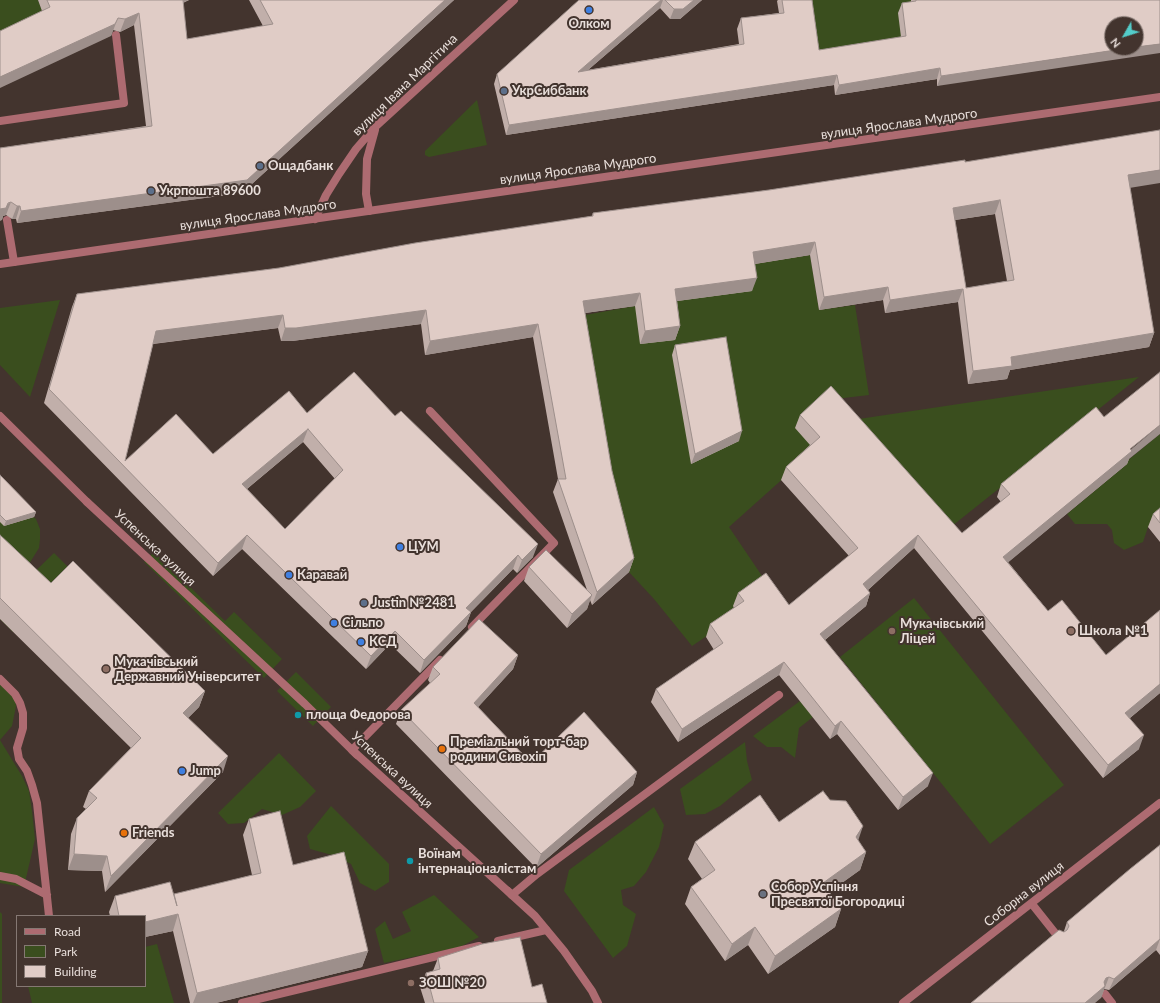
<!DOCTYPE html>
<html>
<head>
<meta charset="utf-8">
<style>
  body { margin:0 }
  #map { position:relative; width:1160px; height:1003px; overflow:hidden; background:#43342e; font-family:Lato,sans-serif }
  canvas { display:block }
  .legend { position:absolute; left:16px; top:915px; width:130px; height:72px; box-sizing:border-box; background:#43342e; border:1px solid #857873; margin:0; padding:5px 7px; list-style:none; font-size:12px; color:#e9dfdb }
  .legend li { display:flex; align-items:center; gap:8px; height:20px }
  .legend b { width:20px; border:1px solid #857873 }
  .north { position:absolute; left:1104px; top:16px; width:40px; height:40px; box-sizing:border-box; background:#43342e; border:1px solid #857873; border-radius:50%; rotate:231deg; font-size:11px; font-weight:700; line-height:16px; text-align:center; color:#e9dfdb }
  .north::after { content:''; display:block; margin:auto; width:14px; height:18px; background:#53cdca; clip-path:polygon(50% 0,100% 100%,50% 72%,0 100%) }
</style>
</head>
<body>
<div id="map">
<canvas width="1160" height="1003"></canvas>
<ul class="legend">
<li><b style="height:5px;background:#ad6b71"></b>Road</li>
<li><b style="height:11px;background:#3a4e1e"></b>Park</li>
<li><b style="height:11px;background:#e0ccc6"></b>Building</li>
</ul>
<div class="north">N</div>
</div>
<script>
const context = document.querySelector('canvas').getContext('2d');
context.lineJoin = 'round';
function fill(path, color) { context.fillStyle = color; context.fill(path, 'evenodd'); }
const toPath = rows => new Path2D(rows.map(r => 'M' + r).join(''));
function trace(path, color, width, dash) { context.strokeStyle = color; context.lineWidth = width; context.lineCap = dash ? 'butt' : 'round'; context.setLineDash(dash || []); context.stroke(path); }
function label(font, color, halo, rows, align = 'center') {
  context.font = font + ' Lato,sans-serif'; context.lineWidth = 4; context.setLineDash([]); context.textBaseline = 'middle'; context.strokeStyle = halo; context.fillStyle = color; for (const [text, x, y, turn = 0] of rows) {
    context.save(); context.translate(x, y); context.rotate((+turn || 0) * Math.PI / 180); context.textAlign = isNaN(turn) ? turn : align; if (halo) context.strokeText(text, 0, 0); context.fillText(text, 0, 0); context.restore();
  }
}
const green = toPath([
  [0,0,38,0,46,20,0,41],
  [807,0,925,0,902,47,815,59],
  [477,100,487,145,429,157,425,155,425,151],
  [810,255,819,310,855,305,869,395,827,400,815,450,729,527,783,607,735,617,692,646,654,599,629,572,580,326,585,315,635,306,664,259,748,265],
  [60,300,30,397,0,365,0,308],
  [1139,377,947,530,852,420],
  [1160,434,1160,517,1148,527,1143,542,1124,550,1114,543,1112,530,1107,524,1075,524,1067,514,1127,464,1127,461],
  [29,513,36,519,40,529,40,539,39,548,29,564,0,556,0,521,5,523,15,523,21,521],
  [154,552,225,621,234,612,282,659,264,678,144,562],
  [54,553,72,571,13,632,0,619,0,605],
  [914,598,1064,785,990,844,840,657],
  [296,672,331,707,313,726,277,691],
  [0,679,15,694,16,706,12,726,0,740,22,776,29,791,32,811,35,839,24,887,0,883],
  [800,701,813,717,799,728,795,758,781,747,767,747,753,736],
  [745,742,747,761,752,780,720,806,705,814,686,815,680,789],
  [279,753,316,791,300,807,282,815,262,809,244,823,228,824,218,813],
  [331,806,389,864,389,882,375,891,360,883,351,864,332,855,310,849,307,836],
  [654,807,664,825,659,847,646,872,634,886,621,890,623,905,636,914,627,946,613,958,564,891,569,870],
  [434,895,479,937,460,947,384,963,375,929,385,921,393,939,411,931,402,912],
  [0,912,2,914,2,1003,0,1003],
  [157,944,174,1003,32,1003,28,986,145,986,145,947]
]);
const service = toPath([
  [0,121,124,103,116,35],
  [7,220,14,262],
  [430,411,554,543,472,627],
  [0,679,15,694,20,703,23,713,23,728,17,748,19,759,27,771,32,785,37,803,49,916],
  [357,755,352,750,440,660],
  [0,876,16,879,47,895],
  [508,891,512,895,537,874,779,695],
  [1032,904,1059,938],
  [498,941,546,930],
  [1105,994,1112,1003],
  [242,1003,479,946]
]);
const pedestrian = toPath([
  [87,502,305,704,352,750,512,895]
]);
const minor = toPath([
  [369,211,366,194,367,159,375,130],
  [315,219,326,195,339,174,356,149,375,127,514,0],
  [0,416,87,502],
  [512,895,535,916,564,951,592,991,598,1003]
]);
const tertiary = toPath([
  [0,264,1160,97],
  [903,1003,1160,803]
]);
const wall = toPath([
  [38,0,189,0,183,3,187,39,263,26,249,0,454,0,242,193,17,223,16,219,12,219,6,215,3,216,2,220,0,148,146,126,134,25,120,32,113,30,111,36,42,11],
  [579,0,702,0,680,19,670,19,660,8,588,70,739,44,737,29,741,18,779,13,777,1,778,0,812,0,819,50,901,37,898,13,902,3,911,2,911,0,1160,0,937,86,937,79,835,95,834,85,506,135,494,84,497,74],
  [965,162,1130,187,1154,333,1149,347,1010,370,1007,379,968,384,958,302,885,313,883,300,819,310,810,255,755,264,752,291,677,301,680,326,675,340,640,344,635,306,585,313,612,471,634,558,629,572,592,605,590,600,587,609,567,628,524,581,529,567,587,590,553,492,558,479,533,337,425,355,421,324,292,341,281,341,278,328,153,344,125,461,213,454,307,413,395,416,533,557,517,573,513,569,471,612,466,626,420,673,390,644,366,669,242,549,213,576,44,403,72,307,77,294,279,268,592,216,593,213,769,190],
  [995,214,1007,281,966,288,955,220],
  [303,442,335,479,285,529,247,489],
  [675,345,739,441,691,464,672,355],
  [800,415,962,533,1001,502,997,497,1001,484,1129,459,1127,464,1008,562,1048,611,1106,655,1160,693,1130,718,1139,749,1103,778,914,548,868,590,870,593,866,606,825,640,928,786,898,810,837,734,830,739,779,675,678,742,651,702,656,689,714,650,706,637,710,624,734,608,733,606,738,593,789,605,849,556,781,480,786,467,810,445,795,428],
  [0,475,36,512,34,517,4,526,0,522],
  [1160,508,1160,542,1148,527,1153,514],
  [0,535,51,583,205,691,199,707,188,718,223,772,105,892,102,871,68,870,71,834,77,818,86,809,83,807,89,791,131,748,0,619],
  [518,655,513,669,478,707,531,763,637,772,633,785,536,868,396,724,401,710,430,683,428,680,433,667],
  [249,819,293,865,368,951,362,967,216,1003,190,1003,173,931,145,937,145,916,110,916,109,912,115,896,174,895,252,875,243,835],
  [779,822,858,841,866,852,860,870,829,892,841,909,835,927,768,974,748,945,725,961,685,904,691,887,702,879,688,859,695,842],
  [1160,845,1160,955,1156,950,1109,990,1104,989,1101,998,1064,931,1067,922],
  [438,958,532,987,547,1003,425,1003,420,987,426,973,433,971]
]);
const shadedWall = toPath([
  [179,0,189,0,177,5],
  [445,0,454,0,242,193,17,223,21,211],
  [661,0,663,0,660,8,574,82,578,72],
  [694,0,702,0,680,19,670,19,674,9],
  [139,13,134,25,120,32,125,19],
  [118,18,111,36,0,88,0,77],
  [1160,44,1160,53,937,86,941,76,1129,48,1136,48,1136,47],
  [940,68,937,79,835,95,839,85],
  [837,75,834,85,506,135,509,125],
  [1160,170,1160,183,1123,189,1128,175],
  [1000,200,995,214,948,221,953,208],
  [11,202,6,215,3,216,2,220,0,221,0,209],
  [17,206,20,206,16,219,12,219],
  [815,242,810,255,748,265,753,252],
  [757,278,752,291,670,302,675,289],
  [888,287,883,300,819,310,824,297],
  [963,289,958,302,885,313,890,300],
  [640,293,635,306,578,314,583,301],
  [426,310,421,324,292,341,281,341,285,328],
  [283,315,278,328,151,344,156,331],
  [538,324,533,337,425,355,430,341],
  [680,326,675,340,640,344,645,331],
  [1154,333,1149,347,1010,370,1007,379,968,384,973,371,1011,357],
  [1160,425,1160,434,1129,459,1127,464,999,570,1003,557],
  [308,429,303,442,237,497,242,484],
  [742,431,739,441,691,464,695,454],
  [36,512,34,517,4,526,6,521],
  [247,535,242,549,213,576,218,563],
  [918,535,914,548,859,598,863,584],
  [538,544,533,557,517,573,522,560],
  [518,555,513,569,461,622,466,608],
  [634,558,629,572,592,605,597,592],
  [870,593,866,606,816,647,820,634],
  [592,595,587,609,567,628,572,614],
  [471,612,466,626,420,673,424,660],
  [395,631,390,644,366,669,371,656],
  [518,655,513,669,469,717,474,703],
  [784,662,779,675,678,742,682,729],
  [1160,684,1160,693,1120,726,1125,713],
  [205,691,199,707,178,728,183,713],
  [841,721,837,734,830,739,835,726],
  [1144,735,1139,749,1103,778,1108,765],
  [228,756,223,772,105,892,111,876],
  [637,772,633,785,536,868,541,854],
  [933,773,928,786,898,810,903,797],
  [863,826,857,844,856,837],
  [866,852,860,870,817,901,823,883],
  [74,854,107,856,102,871,68,870],
  [841,909,835,927,768,974,775,956],
  [178,914,173,931,145,937,145,922],
  [755,927,748,945,725,961,732,944],
  [1160,939,1156,950,1109,990,1114,979],
  [368,951,362,967,216,1003,193,1003,197,993],
  [1109,977,1101,998,1095,1003,1085,1003,1106,978]
]);
const building = toPath([
  [47,0,183,0,187,39,273,24,260,0,445,0,247,180,21,211,20,206,17,206,11,202,8,203,6,208,0,209,0,148,152,126,139,13,125,19,118,18,115,24,0,77,0,31,50,7,47,0],
  [579,0,661,0,578,72,744,44,741,18,784,13,782,0,812,0,819,50,906,36,902,3,916,1,916,0,1160,0,1160,44,1136,47,1136,24,1112,24,1112,48,1129,48,941,76,940,68,839,85,837,75,509,125,497,74,579,0],
  [665,0,694,0,683,9,674,9,665,0],
  [1160,130,1160,170,1128,175,1154,333,1011,357,1012,366,973,371,963,289,890,300,888,287,824,297,815,242,753,252,757,278,675,289,680,326,645,331,640,293,583,301,612,471,634,558,597,592,558,479,566,479,538,324,430,341,426,310,296,328,285,328,283,315,156,331,125,461,176,414,213,454,289,391,307,413,354,372,395,416,401,411,538,544,522,560,518,555,466,608,471,612,424,660,395,631,371,656,247,535,218,563,49,389,77,294,279,268,415,243,593,216,593,213,769,190,965,160,965,162,1160,130],
  [1000,200,1014,280,966,288,953,208,1000,200],
  [308,429,343,470,285,529,242,484,308,429],
  [726,337,742,431,695,454,675,345,726,337],
  [1160,372,1160,425,1130,449,1132,451,1003,557,1048,611,1062,600,1106,655,1160,610,1160,684,1125,713,1144,735,1108,765,918,535,863,584,870,593,820,634,933,773,903,797,841,721,835,726,784,662,682,729,656,689,723,643,710,624,744,601,738,593,766,573,789,605,858,548,786,467,820,437,800,415,831,386,962,533,1010,494,1001,484,1096,407,1104,417,1160,372],
  [0,475,36,512,6,521,0,515,0,475],
  [1160,508,1160,523,1153,514,1160,508],
  [0,535,51,583,73,561,205,691,183,713,228,756,111,876,107,856,74,854,77,818,97,798,89,791,141,738,0,598,0,535],
  [546,550,592,595,572,614,529,567,546,550],
  [479,619,518,655,474,703,531,763,584,712,637,772,541,854,401,710,440,674,433,667,479,619],
  [823,791,830,800,846,801,863,826,856,837,866,852,823,883,841,909,775,956,755,927,732,944,691,887,715,870,695,842,760,795,779,822,823,791],
  [280,811,293,865,344,852,368,951,197,993,178,914,145,922,145,916,119,916,115,896,170,882,177,906,174,894,261,873,249,819,280,811],
  [1160,845,1160,939,1114,979,1109,977,1106,978,1104,982,1105,986,1085,1003,971,1003,1059,930,1064,932,1067,930,1069,926,1067,922,1130,869,1160,845],
  [520,937,532,987,542,984,547,1003,434,1003,426,973,440,969,438,958,482,944,520,937]
]);
const markers = [
  [589,10,4,"#3f7fe0"],
  [504,91,4,"#5c6f8a"],
  [260,166,4,"#5c6f8a"],
  [151,191,4,"#5c6f8a"],
  [400,547,4,"#3f7fe0"],
  [289,575,4,"#3f7fe0"],
  [364,603,4,"#5c6f8a"],
  [334,623,4,"#3f7fe0"],
  [892,631,4,"#8d6e63"],
  [1071,631,4,"#8d6e63"],
  [361,642,4,"#3f7fe0"],
  [106,669,4,"#8d6e63"],
  [298,715,4,"#0f9aa8"],
  [442,749,4,"#e8710a"],
  [182,771,4,"#3f7fe0"],
  [124,833,4,"#e8710a"],
  [410,861,4,"#0f9aa8"],
  [763,894,4,"#6b7280"],
  [411,983,4,"#8d6e63"]
];
const poiNames = [
  ["Олком",589,24,"center"],
  ["УкрСиббанк",512,91],
  ["Ощадбанк",268,166],
  ["Укрпошта 89600",159,191],
  ["ЦУМ",408,547],
  ["Каравай",297,575],
  ["Justin №2481",372,603],
  ["Сільпо",342,623],
  ["Мукачівський",900,624],
  ["Ліцей",900,639],
  ["Школа №1",1079,631],
  ["КСД",369,642],
  ["Мукачівський",114,662],
  ["Державний Університет",114,677],
  ["площа Федорова",306,715],
  ["Преміальний торт-бар",450,742],
  ["родини Сивохіп",450,757],
  ["Jump",190,771],
  ["Friends",132,833],
  ["Воїнам",418,854],
  ["інтернаціоналістам",418,869],
  ["Собор Успіння",771,887],
  ["Пресвятої Богородиці",771,902],
  ["ЗОШ №20",419,983]
];
const streetNames = [
  ["вулиця Івана Маргітича",405,85,-44],
  ["вулиця Ярослава Мудрого",899,124,-8],
  ["вулиця Ярослава Мудрого",578,169,-8],
  ["вулиця Ярослава Мудрого",258,215,-8],
  ["Успенська вулиця",155,548,43],
  ["Успенська вулиця",392,770,43],
  ["Соборна вулиця",1024,894,-38]
];
fill(green, '#3a4e1e');
trace(service, '#ad6b71', 8);
trace(pedestrian, '#ad6b71', 8);
trace(minor, '#ad6b71', 8);
trace(tertiary, '#ad6b71', 8);
fill(wall, '#c1afaa');
fill(shadedWall, '#9d8f8b');
fill(building, '#e0ccc6');
trace(building, '#9d8f8b', 1);
for (const [x, y, r, color] of markers) { const dot = new Path2D(); dot.arc(x, y, r, 0, 2 * Math.PI); context.fillStyle = color; context.fill(dot); trace(dot, '#43342e', 1.5); }
label('bold 13px', '#e9dfdb', '#43342e', poiNames, 'left');
label('13px', '#e9dfdb', '#43342e', streetNames);
</script>
</body>
</html>
